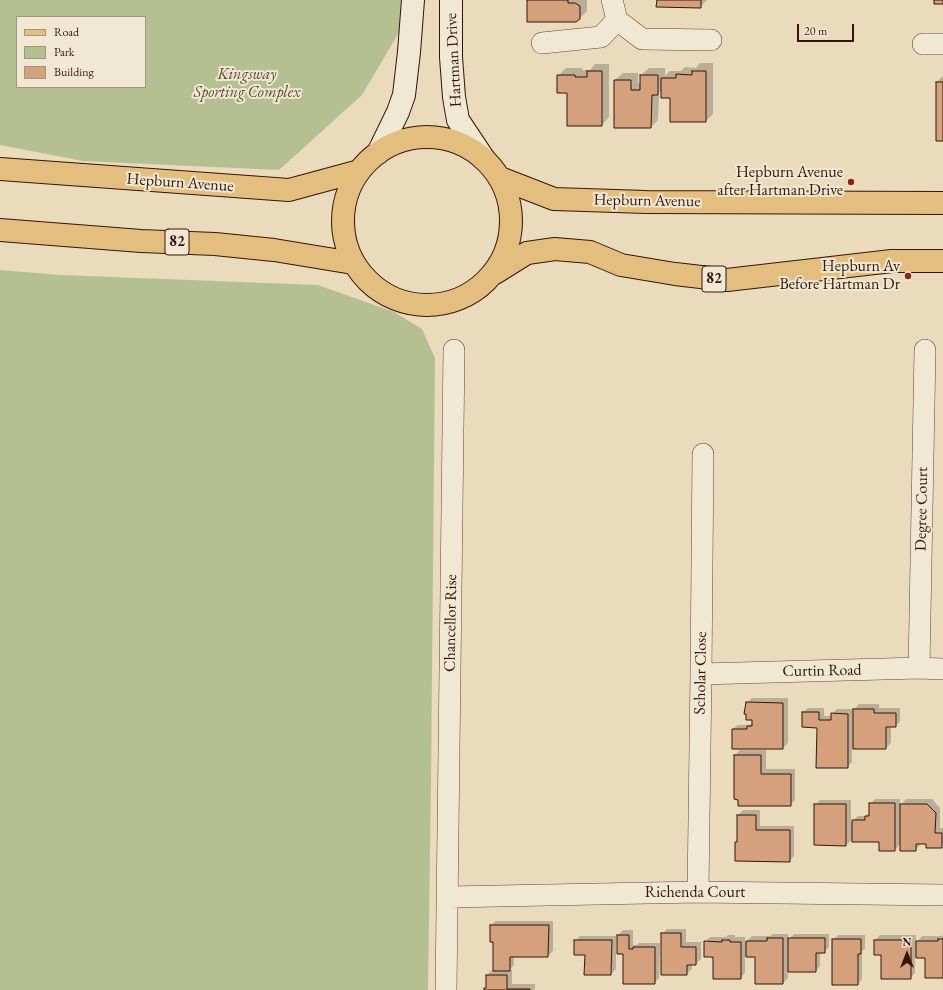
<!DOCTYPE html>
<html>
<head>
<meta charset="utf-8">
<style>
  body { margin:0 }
  #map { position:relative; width:943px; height:990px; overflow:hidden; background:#e9dbbc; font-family:"EB Garamond",serif }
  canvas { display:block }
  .legend { position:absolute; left:16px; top:16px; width:130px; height:72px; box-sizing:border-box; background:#f1e8d3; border:1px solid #a59483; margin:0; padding:5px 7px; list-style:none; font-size:12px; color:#33150a }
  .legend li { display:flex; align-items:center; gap:8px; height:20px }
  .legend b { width:20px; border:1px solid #a59483 }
  .north { position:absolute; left:887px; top:934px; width:40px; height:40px; -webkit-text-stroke:3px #f1e8d3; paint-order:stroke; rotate:0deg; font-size:11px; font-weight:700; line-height:16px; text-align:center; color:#33150a }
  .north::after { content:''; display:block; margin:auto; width:14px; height:18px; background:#33150a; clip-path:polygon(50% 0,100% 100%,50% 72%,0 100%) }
  .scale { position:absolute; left:797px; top:24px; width:57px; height:18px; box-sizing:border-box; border:2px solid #33150a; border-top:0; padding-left:5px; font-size:12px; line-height:14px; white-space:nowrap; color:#33150a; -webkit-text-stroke:3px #f1e8d3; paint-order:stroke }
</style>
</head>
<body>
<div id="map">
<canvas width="943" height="990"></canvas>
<ul class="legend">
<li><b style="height:5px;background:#e4be7e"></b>Road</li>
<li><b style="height:11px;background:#b5c092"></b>Park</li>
<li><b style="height:11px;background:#d4a17c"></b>Building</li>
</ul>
<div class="north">N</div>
<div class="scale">20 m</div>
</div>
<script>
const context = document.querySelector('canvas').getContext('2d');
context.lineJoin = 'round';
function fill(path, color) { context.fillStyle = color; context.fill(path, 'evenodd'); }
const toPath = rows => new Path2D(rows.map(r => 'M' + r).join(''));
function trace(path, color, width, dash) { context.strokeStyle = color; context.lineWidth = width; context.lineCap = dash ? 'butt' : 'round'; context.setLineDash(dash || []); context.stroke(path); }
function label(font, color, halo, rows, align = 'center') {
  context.font = font + ' "EB Garamond",serif'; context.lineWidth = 4; context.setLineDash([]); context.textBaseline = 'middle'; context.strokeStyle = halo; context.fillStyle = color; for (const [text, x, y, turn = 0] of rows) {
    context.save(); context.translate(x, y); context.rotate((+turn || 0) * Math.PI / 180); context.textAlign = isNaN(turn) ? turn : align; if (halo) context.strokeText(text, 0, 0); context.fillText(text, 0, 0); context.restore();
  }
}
const green = toPath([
  [0,0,403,0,404,24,362,95,279,170,83,161,0,145],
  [17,17,145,17,145,87,17,87],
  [0,270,60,275,318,285,394,312,422,329,435,358,431,783,428,990,0,990]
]);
const shadow = toPath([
  [528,0,587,0,587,11,579,19],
  [658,0,707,0,700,7],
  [700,63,713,63,713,114,706,121,662,89,659,93,658,120,651,127,615,80,623,73,638,73,638,83,641,83,641,75,649,68,665,68,665,76,670,71,681,71,685,67,696,68],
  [595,64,609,64,609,117,602,125,568,92,558,76,566,68,582,68,582,70,590,70],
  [943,76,943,140,937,140,937,82],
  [752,698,788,698,788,743,783,748,733,729,738,725,750,725,753,721,747,703],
  [859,704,879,704,879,708,900,708,900,722,895,726,891,726,891,743,886,748,852,748,852,762,847,767,818,727,803,712,808,708,824,708,824,716,832,716,832,714,837,709,852,709,852,711],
  [740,750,766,750,766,769,795,769,795,800,790,805,739,799,735,755],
  [875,799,900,799,900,806,906,799,932,799,940,808,940,828,943,828,943,845,941,847,927,843,920,843,920,845,915,850,901,843,895,850,880,841,853,839,846,845,832,845,815,805,820,800,851,800,851,822,858,816,866,816,870,812,870,804],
  [743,810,760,810,760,826,794,826,794,856,789,861,736,842,738,840,738,815],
  [496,921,553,921,553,951,548,956,514,956,514,965,509,970,512,970,512,984,535,984,535,990,485,990,487,987,487,975,492,970,494,970,494,941,491,925],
  [667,929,686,929,686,942,701,942,701,959,696,964,692,964,692,969,687,974,662,974,662,934],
  [623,930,633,930,633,945,637,945,639,943,660,943,659,978,654,983,624,953,618,937,616,937,616,969,611,974,586,954,575,941,580,936,616,936,616,937],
  [773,934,788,934,788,940,794,934,829,934,829,947,824,952,820,952,820,966,816,971,788,971,788,978,783,983,756,956,745,956,745,973,740,978,714,956,705,942,710,937,726,937,728,935,735,935,735,937,745,937,745,943,752,936,770,936],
  [838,935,865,935,865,949,862,951,862,979,858,984,833,940],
  [880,935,916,935,916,943,922,936,942,936,943,935,943,977,926,957,915,957,915,973,910,978,882,954,875,940]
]);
const building = toPath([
  [527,0,568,0,568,3,575,3,580,6,580,19,576,22,527,22,527,0],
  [657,0,701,0,701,8,656,7,657,0],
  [934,0,943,0,943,4,934,4,934,0],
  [587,71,602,71,602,126,567,126,567,93,557,93,557,75,575,75,575,77,587,77,587,71],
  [692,71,706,71,706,122,670,122,670,98,661,98,661,78,676,78,676,74,692,75,692,71],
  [640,75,658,75,658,95,652,95,651,128,614,128,614,80,631,80,631,90,640,90,640,75],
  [936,82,943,82,943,141,936,141,936,82],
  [746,702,783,703,783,749,732,749,732,729,747,729,747,726,752,726,752,720,746,720,746,714,744,714,746,702],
  [853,709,874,709,874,713,896,713,896,727,886,727,886,749,853,749,853,709],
  [802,712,819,712,819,720,831,720,831,713,848,714,848,768,816,768,817,728,802,727,802,712],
  [734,755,761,755,761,774,791,774,791,806,738,806,738,800,734,799,734,755],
  [869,803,895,803,895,851,879,851,879,842,852,842,852,820,865,820,865,816,869,816,869,803],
  [814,804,846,804,846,846,814,845,814,804],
  [900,804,927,804,936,813,935,833,942,833,942,848,926,848,926,844,916,844,916,851,900,851,900,804],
  [737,815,756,815,756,830,790,830,790,862,735,861,735,842,737,842,737,815],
  [490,925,549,925,548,957,510,957,510,971,493,971,493,942,490,942,490,925],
  [661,933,681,933,681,947,696,947,696,965,687,965,687,975,661,975,661,933],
  [617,935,629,935,629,949,633,949,633,947,655,947,655,984,623,984,623,954,617,954,617,935],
  [767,938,783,938,783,984,755,984,755,957,746,957,746,941,767,941,767,938],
  [788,938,825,938,825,953,816,953,816,972,788,972,788,938],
  [832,939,861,939,861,954,858,954,858,985,832,985,832,939],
  [938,939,943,939,943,978,925,978,925,958,916,958,916,941,938,941,938,939],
  [574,940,612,940,611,975,584,975,585,955,574,955,574,940],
  [722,940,730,940,730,942,741,942,741,979,713,979,713,957,704,957,704,941,722,942,722,940],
  [874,940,911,940,911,979,881,979,881,955,874,955,874,940],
  [486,975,507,975,507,989,530,989,530,990,484,990,484,988,486,988,486,975]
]);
const minor = toPath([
  [612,0,617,20,642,39,711,40],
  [542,43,601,37,617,20],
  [923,44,943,44],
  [919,668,925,350],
  [701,674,919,668,943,669],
  [698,892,701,674,703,454],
  [448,897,698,892,943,895],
  [446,990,454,350]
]);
const secondary = toPath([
  [451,0,451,57,454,97,458,120,484,159],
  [378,153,398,112,404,95,409,52,413,0]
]);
const primary = toPath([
  '343 221a84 84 0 1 1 168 0a84 84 0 1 1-168 0Z',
  [0,169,289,190,359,171],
  [500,178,554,199,646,202,943,203],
  [0,230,141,241,215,244,274,250,353,263],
  [495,273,527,253,555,249,590,252,621,265,675,274,727,280,892,261,943,261]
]);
const markers = [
  [851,182,4,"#8f2418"],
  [908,276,4,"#8f2418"]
];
const shields = [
  [177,242,24],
  [714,279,24]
];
const shieldNames = [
  ["82",177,242],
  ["82",714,279]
];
const streetNames = [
  ["Hartman Drive",454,60,-93],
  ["Hepburn Avenue",180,183,4],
  ["Hepburn Avenue",647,201,1],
  ["Degree Court",922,509,-89],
  ["Chancellor Rise",451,623,-89],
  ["Curtin Road",822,671,-1],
  ["Scholar Close",701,673,-89],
  ["Richenda Court",695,893]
];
const parkNames = [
  ["Kingsway",247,75],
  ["Sporting Complex",247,93]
];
const poiNames = [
  ["Hepburn Avenue",843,173],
  ["after Hartman Drive",843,191],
  ["Hepburn Av",900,267],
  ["Before Hartman Dr",900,285]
];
fill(green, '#b5c092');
fill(shadow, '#0003');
fill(building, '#d4a17c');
trace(building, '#33150a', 1);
trace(minor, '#604636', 22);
trace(secondary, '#33150a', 24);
trace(primary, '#33150a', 24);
trace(minor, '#f1e8d3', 21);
trace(secondary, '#f1e8d3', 22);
trace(primary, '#e4be7e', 22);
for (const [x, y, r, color] of markers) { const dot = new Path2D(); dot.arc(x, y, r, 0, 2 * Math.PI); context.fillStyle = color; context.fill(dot); trace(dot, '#f1e8d3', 1.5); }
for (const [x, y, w] of shields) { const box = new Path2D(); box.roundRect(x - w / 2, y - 13, w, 26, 3); context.fillStyle = '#f1e8d3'; context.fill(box); trace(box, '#33150a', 1); }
label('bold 15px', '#33150a', null, shieldNames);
label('16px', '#33150a', '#f1e8d3', streetNames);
label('italic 16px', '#5a4833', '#f1e8d3', parkNames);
label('16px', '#33150a', '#f1e8d3', poiNames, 'right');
</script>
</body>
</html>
